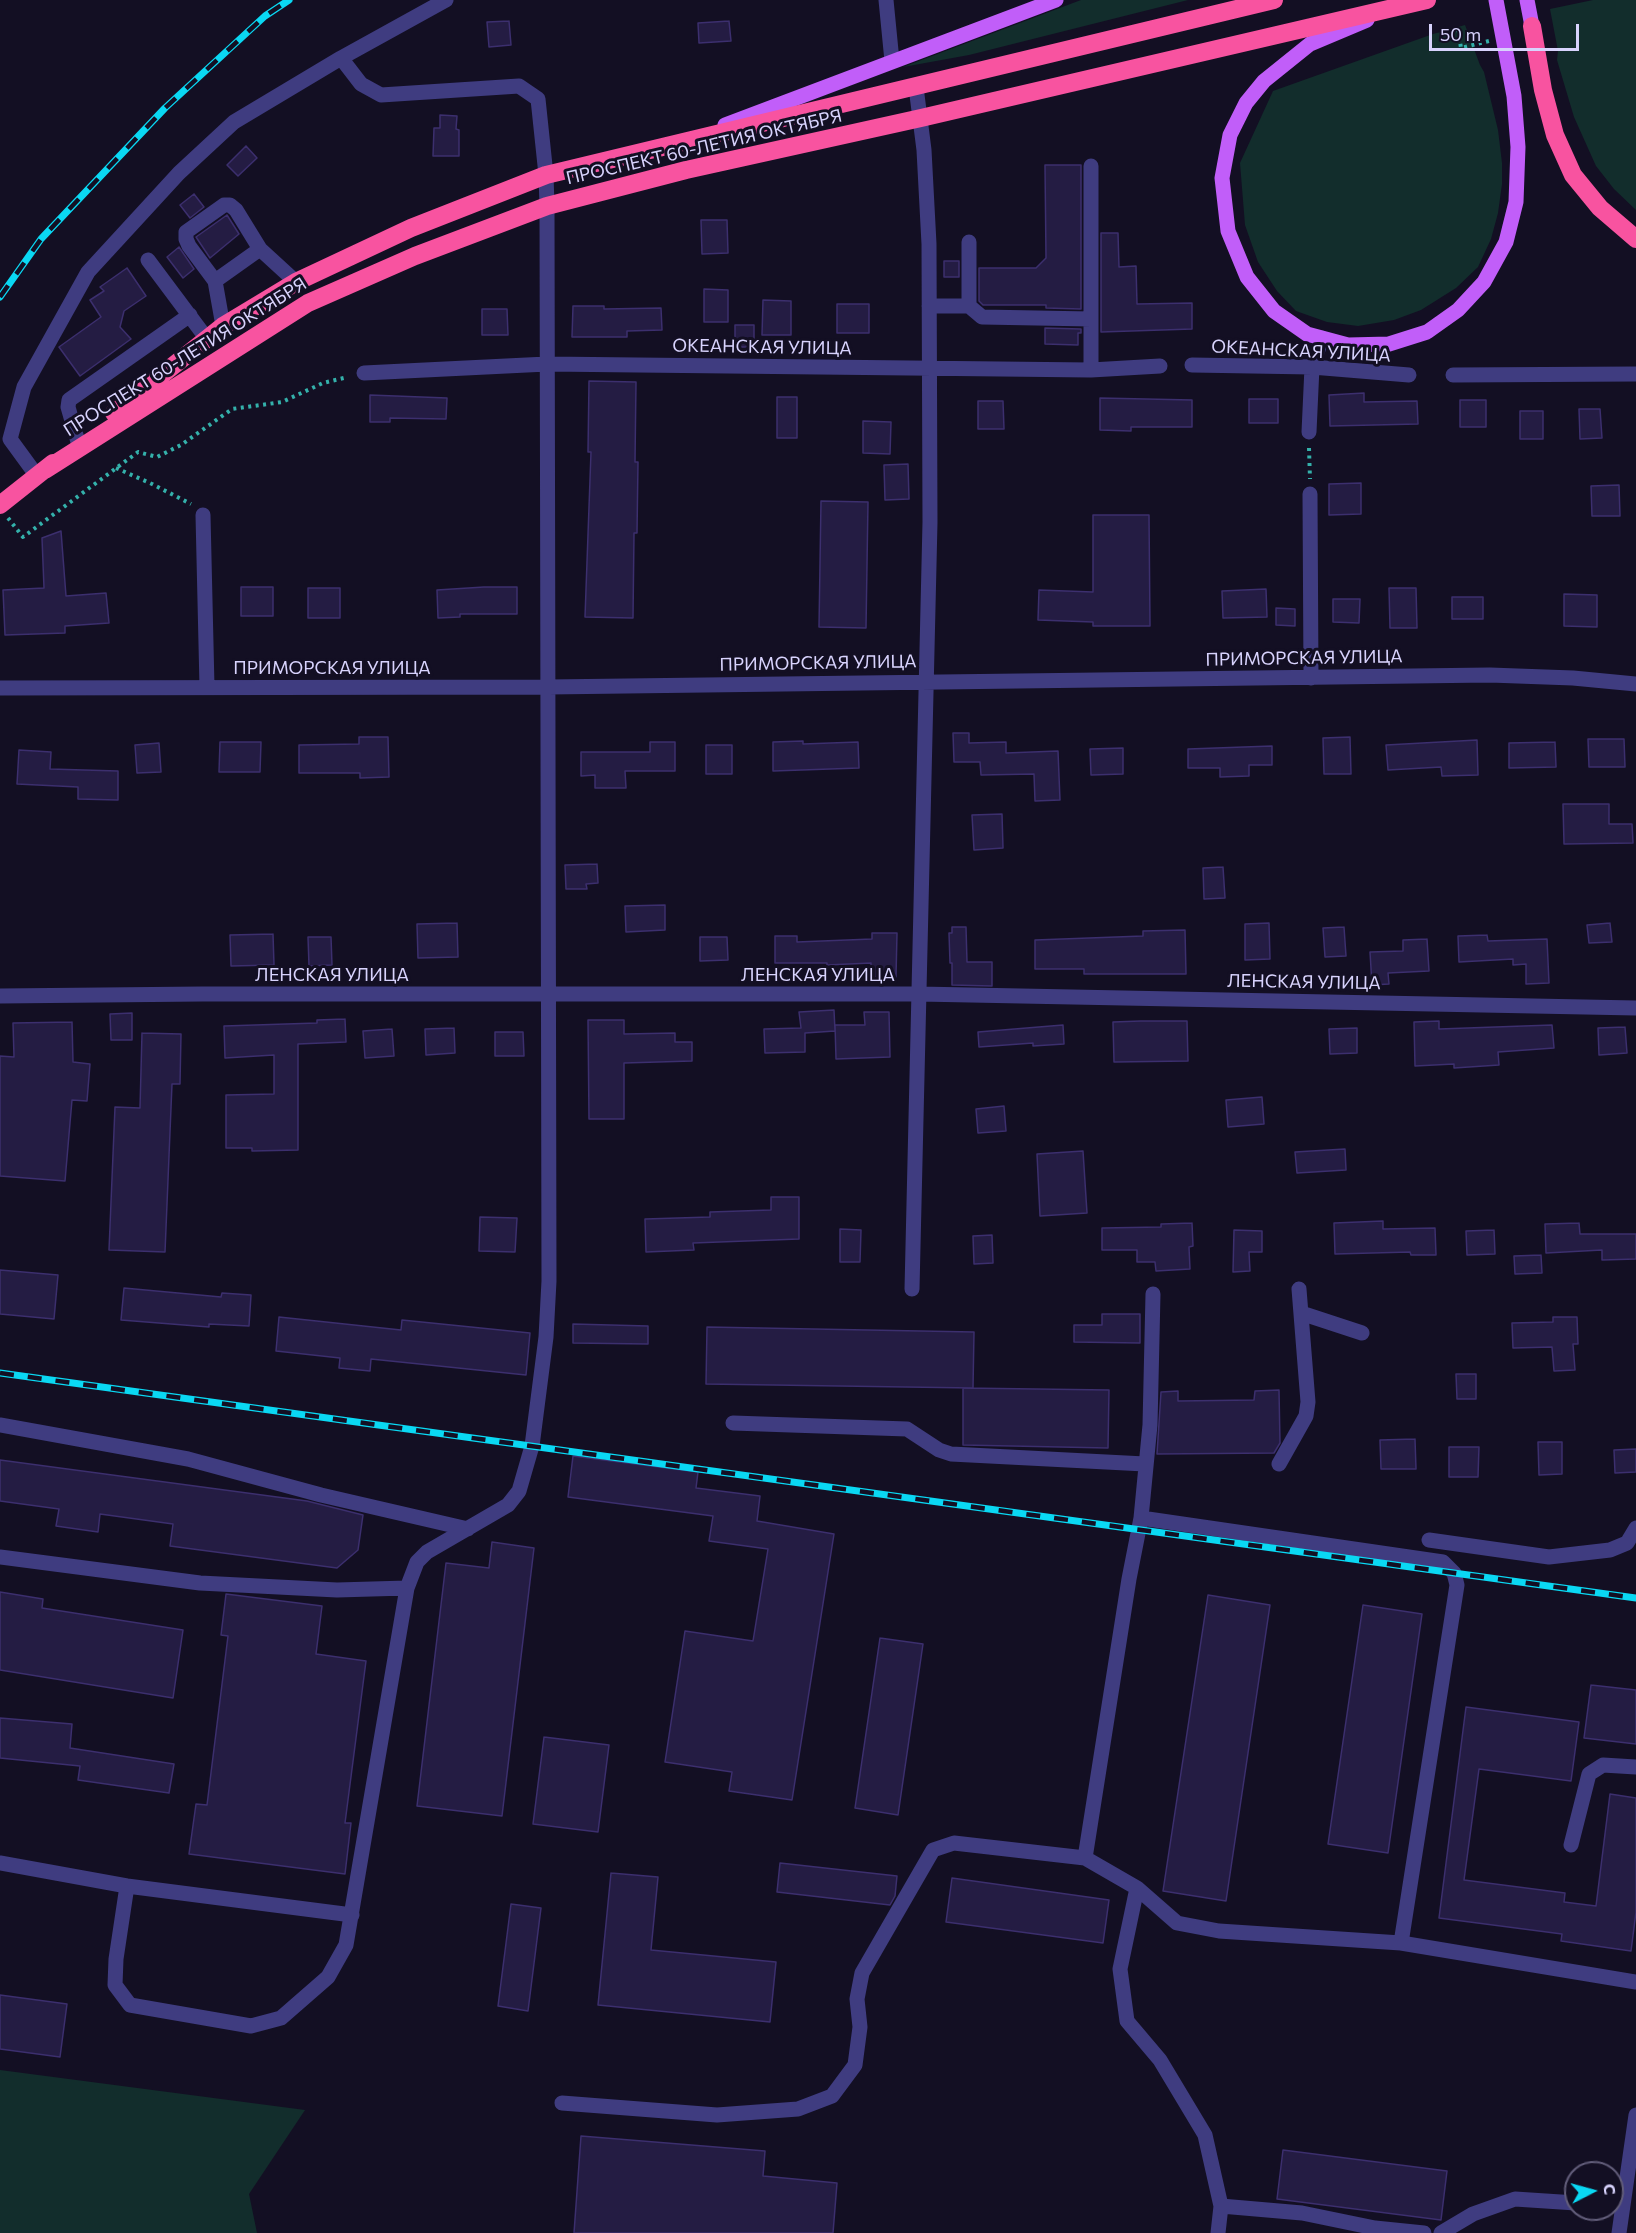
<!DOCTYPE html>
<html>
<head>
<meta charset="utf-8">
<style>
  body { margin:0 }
  #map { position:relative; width:1636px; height:2233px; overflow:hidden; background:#130f23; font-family:Commissioner,sans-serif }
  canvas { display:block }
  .north { position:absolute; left:1564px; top:2161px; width:60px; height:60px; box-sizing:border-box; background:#130f23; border:2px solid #625d7a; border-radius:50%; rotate:84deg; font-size:16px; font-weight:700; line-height:24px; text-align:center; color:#d8d3fd }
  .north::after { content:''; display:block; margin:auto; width:21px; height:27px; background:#0ad8f3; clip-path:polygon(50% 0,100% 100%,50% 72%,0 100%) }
  .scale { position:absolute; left:1429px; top:24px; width:150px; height:27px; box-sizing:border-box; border:3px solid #d8d3fd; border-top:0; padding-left:8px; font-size:18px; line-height:21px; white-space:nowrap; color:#d8d3fd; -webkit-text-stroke:4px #130f23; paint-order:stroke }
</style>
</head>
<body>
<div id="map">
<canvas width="1636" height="2233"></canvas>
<div class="north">С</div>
<div class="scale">50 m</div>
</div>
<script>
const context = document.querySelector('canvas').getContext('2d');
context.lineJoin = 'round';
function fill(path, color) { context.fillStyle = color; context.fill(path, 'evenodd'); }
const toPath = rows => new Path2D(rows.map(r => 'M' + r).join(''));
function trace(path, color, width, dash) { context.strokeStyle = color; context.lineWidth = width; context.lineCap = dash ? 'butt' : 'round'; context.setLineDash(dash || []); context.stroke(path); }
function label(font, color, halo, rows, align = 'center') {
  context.font = font + ' Commissioner,sans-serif'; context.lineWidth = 6; context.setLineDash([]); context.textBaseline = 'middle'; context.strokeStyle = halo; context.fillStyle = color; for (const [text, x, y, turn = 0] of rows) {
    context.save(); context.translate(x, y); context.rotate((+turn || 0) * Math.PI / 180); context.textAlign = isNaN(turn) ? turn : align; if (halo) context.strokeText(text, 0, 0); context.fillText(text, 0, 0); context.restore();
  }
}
const green = toPath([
  [1081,0,1188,0,969,55,903,67],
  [1593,0,1636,0,1636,210,1614,189,1596,166,1574,117,1557,60,1558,51,1550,9],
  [1465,25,1480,65,1484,72,1498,130,1502,163,1502,184,1498,213,1491,239,1478,267,1456,288,1421,310,1394,320,1358,326,1327,322,1296,311,1277,291,1258,262,1245,225,1240,163,1273,91,1433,34],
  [0,2070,305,2110,249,2194,257,2233,0,2233]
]);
const building = toPath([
  [509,21,511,45,489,47,487,22,509,21],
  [729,21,731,41,699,43,698,23,729,21],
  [440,115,457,116,456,129,459,130,459,156,433,156,434,128,440,128,440,115],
  [246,146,257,158,238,176,227,165,246,146],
  [1045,165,1081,165,1081,309,1046,308,1046,305,983,305,979,301,979,268,1036,268,1046,258,1045,165],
  [194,194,204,207,190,218,180,205,194,194],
  [227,215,239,234,210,258,196,237,227,215],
  [701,220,727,220,728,253,702,254,701,220],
  [1101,233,1118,233,1119,267,1136,266,1137,304,1192,303,1192,329,1101,332,1101,233],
  [179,247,194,269,183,278,167,257,179,247],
  [944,261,959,261,959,277,944,277,944,261],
  [127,268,146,296,124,311,120,327,131,339,80,376,59,347,101,317,90,300,104,291,100,287,127,268],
  [704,289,728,290,728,322,704,322,704,289],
  [763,300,791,301,791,335,762,335,763,300],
  [837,304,869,304,869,333,837,333,837,304],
  [573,306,604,306,604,309,661,308,662,330,627,331,627,337,572,337,573,306],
  [482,309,507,309,508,335,482,335,482,309],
  [735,325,754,325,754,347,735,347,735,325],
  [1045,328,1081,329,1081,333,1078,333,1078,345,1045,344,1045,328],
  [589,381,636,382,635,462,638,462,637,533,634,533,633,618,585,617,591,452,588,452,589,381],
  [1364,393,1364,402,1417,401,1418,424,1330,426,1329,395,1364,393],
  [370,395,447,398,446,419,390,418,390,422,370,422,370,395],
  [777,397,797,397,797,438,777,438,777,397],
  [1100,398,1192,400,1192,427,1131,427,1131,431,1100,430,1100,398],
  [1249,399,1278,399,1278,423,1249,423,1249,399],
  [1460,400,1486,400,1486,427,1460,427,1460,400],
  [978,401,1003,401,1004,429,978,429,978,401],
  [1579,409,1600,409,1602,438,1580,439,1579,409],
  [1520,411,1543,411,1543,439,1520,439,1520,411],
  [863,421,891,422,890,454,863,453,863,421],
  [908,464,909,499,885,500,884,465,908,464],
  [1361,483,1361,514,1329,515,1329,484,1361,483],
  [1619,485,1620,516,1592,516,1591,486,1619,485],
  [821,501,868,502,866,628,819,627,821,501],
  [1093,515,1149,515,1150,626,1093,626,1093,622,1038,620,1039,590,1093,592,1093,515],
  [61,531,66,596,106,593,109,623,65,626,65,633,5,635,3,590,44,588,42,538,61,531],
  [241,587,273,587,273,616,241,616,241,587],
  [484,587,517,587,517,614,460,614,460,617,438,618,437,590,484,587],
  [308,588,340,588,340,618,308,618,308,588],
  [1389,588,1416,588,1417,628,1390,628,1389,588],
  [1266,589,1267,617,1223,618,1222,591,1266,589],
  [1564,594,1597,595,1597,627,1564,626,1564,594],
  [1452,597,1483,597,1483,619,1452,619,1452,597],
  [1333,599,1360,599,1359,623,1333,622,1333,599],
  [1276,608,1295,609,1295,626,1276,625,1276,608],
  [953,733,969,733,969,743,1006,742,1006,753,1058,751,1060,800,1035,801,1034,774,981,775,980,762,954,762,953,733],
  [359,737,388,737,389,777,360,778,360,773,299,773,299,745,359,744,359,737],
  [1350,737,1351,774,1324,774,1323,738,1350,737],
  [1588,739,1624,739,1625,767,1589,767,1588,739],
  [1477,740,1478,775,1442,776,1441,767,1388,770,1386,745,1477,740],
  [803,741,803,744,858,742,859,768,773,771,773,742,803,741],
  [220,742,261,742,260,772,219,772,220,742],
  [650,742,675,742,675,771,625,771,626,788,595,788,595,775,581,776,581,752,650,752,650,742],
  [1555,742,1556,767,1509,768,1509,743,1555,742],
  [159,743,161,772,137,773,135,745,159,743],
  [706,745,732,745,732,774,706,774,706,745],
  [1272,746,1272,765,1249,765,1249,776,1220,777,1220,768,1188,768,1188,749,1272,746],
  [1123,748,1123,774,1091,775,1090,749,1123,748],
  [19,750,51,752,50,769,118,771,118,800,78,799,78,787,17,784,19,750],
  [1563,804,1609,804,1609,824,1632,824,1633,843,1564,844,1563,804],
  [1002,814,1003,848,974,850,972,815,1002,814],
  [597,864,598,883,586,884,587,889,566,889,565,865,597,864],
  [1223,867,1225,898,1204,899,1203,868,1223,867],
  [665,905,665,930,626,932,625,906,665,905],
  [457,923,458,957,418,958,417,924,457,923],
  [1269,923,1270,959,1245,960,1245,924,1269,923],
  [1610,923,1612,942,1589,943,1587,925,1610,923],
  [952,927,966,927,967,962,992,962,992,986,952,985,952,963,950,963,949,933,952,933,952,927],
  [1344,927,1346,956,1325,957,1323,928,1344,927],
  [1185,930,1186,974,1084,974,1084,969,1035,969,1035,940,1143,936,1143,931,1185,930],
  [872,933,897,933,896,977,871,977,871,963,827,965,827,963,775,963,775,936,797,936,797,942,872,939,872,933],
  [273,934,274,965,231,966,230,935,273,934],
  [1487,935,1488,941,1547,939,1549,983,1526,984,1526,964,1513,965,1513,959,1459,962,1458,936,1487,935],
  [308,937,331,937,332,965,309,966,308,937],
  [700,937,727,937,728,960,700,961,700,937],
  [1427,939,1429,971,1388,973,1389,984,1372,985,1370,952,1403,951,1403,940,1427,939],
  [834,1010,835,1031,805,1033,805,1052,765,1053,764,1029,801,1028,799,1012,834,1010],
  [864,1012,889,1012,890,1057,836,1059,835,1025,865,1025,864,1012],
  [132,1013,132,1040,111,1040,110,1014,132,1013],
  [345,1019,346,1042,298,1044,298,1150,252,1151,252,1148,226,1148,226,1095,274,1094,274,1055,225,1058,224,1026,317,1023,317,1020,345,1019],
  [588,1020,624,1020,624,1034,675,1033,675,1042,692,1042,692,1061,624,1063,624,1119,589,1119,588,1020],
  [1141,1021,1187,1021,1188,1061,1114,1062,1113,1022,1141,1021],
  [1439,1021,1439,1029,1552,1025,1554,1048,1498,1052,1499,1065,1454,1068,1454,1064,1415,1066,1414,1022,1439,1021],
  [72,1022,73,1062,90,1064,87,1101,72,1100,65,1181,0,1176,0,1056,14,1057,13,1023,72,1022],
  [1063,1025,1064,1044,1033,1046,1033,1043,979,1047,978,1032,1063,1025],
  [1625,1027,1627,1053,1599,1055,1598,1028,1625,1027],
  [454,1028,455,1053,426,1055,425,1029,454,1028],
  [1357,1028,1357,1053,1330,1054,1329,1029,1357,1028],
  [392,1029,394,1056,365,1058,363,1031,392,1029],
  [495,1032,523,1032,524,1056,495,1056,495,1032],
  [142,1033,181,1034,180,1084,172,1084,165,1252,109,1250,115,1107,140,1108,142,1033],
  [1262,1097,1264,1124,1228,1127,1226,1100,1262,1097],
  [1004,1106,1006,1131,978,1133,976,1109,1004,1106],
  [1345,1149,1346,1170,1297,1173,1295,1152,1345,1149],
  [1083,1151,1087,1213,1040,1216,1037,1154,1083,1151],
  [771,1197,799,1197,799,1239,693,1243,694,1250,646,1252,645,1219,710,1217,710,1212,771,1210,771,1197],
  [480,1217,517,1218,515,1252,479,1251,480,1217],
  [1383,1221,1383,1229,1435,1228,1436,1255,1411,1255,1410,1252,1335,1254,1334,1223,1383,1221],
  [1192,1223,1193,1246,1189,1247,1190,1269,1156,1271,1155,1262,1137,1262,1137,1250,1102,1250,1102,1228,1161,1227,1161,1224,1192,1223],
  [1579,1223,1580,1234,1636,1234,1636,1259,1602,1260,1602,1250,1546,1253,1545,1224,1579,1223],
  [840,1229,861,1230,860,1262,840,1262,840,1229],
  [1234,1230,1262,1231,1262,1252,1249,1252,1250,1271,1233,1272,1234,1230],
  [1494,1230,1495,1254,1467,1255,1466,1231,1494,1230],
  [992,1235,993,1263,974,1264,973,1236,992,1235],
  [1541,1255,1542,1273,1515,1274,1514,1256,1541,1255],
  [0,1270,58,1275,54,1319,0,1314,0,1270],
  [124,1288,221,1297,222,1293,251,1295,249,1326,209,1324,209,1327,121,1320,124,1288],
  [1102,1314,1140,1314,1140,1343,1074,1342,1074,1325,1102,1325,1102,1314],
  [279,1317,401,1330,402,1320,530,1333,526,1375,371,1359,370,1371,339,1368,340,1358,276,1351,279,1317],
  [1553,1317,1577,1317,1578,1344,1573,1344,1575,1370,1554,1371,1552,1347,1513,1348,1512,1323,1553,1322,1553,1317],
  [573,1324,648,1326,648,1344,573,1343,573,1324],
  [707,1327,974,1332,973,1388,706,1384,707,1327],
  [1456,1374,1476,1374,1476,1399,1457,1399,1456,1374],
  [963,1388,1109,1390,1108,1448,963,1445,963,1388],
  [1279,1390,1280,1443,1274,1453,1157,1454,1161,1392,1178,1391,1178,1401,1254,1400,1255,1391,1279,1390],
  [1415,1439,1416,1469,1381,1469,1380,1440,1415,1439],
  [1538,1442,1562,1442,1562,1474,1539,1475,1538,1442],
  [1449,1447,1479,1447,1478,1477,1449,1477,1449,1447],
  [1636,1449,1636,1472,1615,1473,1614,1450,1636,1449],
  [573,1456,698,1472,696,1488,760,1496,757,1521,834,1534,792,1800,729,1791,732,1772,665,1762,685,1631,753,1641,768,1549,709,1541,713,1516,568,1497,573,1456],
  [0,1460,307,1501,363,1515,358,1550,337,1568,170,1546,173,1524,100,1514,98,1532,56,1526,59,1509,0,1501,0,1460],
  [492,1542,534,1548,502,1816,417,1806,446,1563,489,1568,492,1542],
  [0,1592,43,1599,42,1608,183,1630,173,1698,0,1670,0,1592],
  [226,1594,322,1606,316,1654,366,1661,345,1823,351,1823,345,1874,189,1854,196,1804,207,1805,228,1636,221,1635,226,1594],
  [1208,1595,1270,1605,1226,1901,1163,1891,1208,1595],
  [1363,1605,1422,1614,1388,1853,1328,1844,1363,1605],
  [880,1638,923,1644,898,1815,855,1808,880,1638],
  [1591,1685,1636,1690,1636,1744,1584,1738,1591,1685],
  [1466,1707,1579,1722,1571,1781,1479,1769,1464,1880,1565,1893,1564,1902,1596,1906,1610,1794,1636,1798,1636,1912,1631,1951,1561,1941,1562,1934,1439,1918,1466,1707],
  [0,1718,72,1724,70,1748,174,1764,169,1793,78,1780,80,1766,0,1758,0,1718],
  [544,1737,609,1745,598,1832,533,1824,544,1737],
  [780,1863,897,1876,895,1896,890,1905,777,1892,780,1863],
  [611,1873,658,1877,651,1950,776,1962,770,2022,598,2005,611,1873],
  [952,1878,1109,1900,1103,1943,946,1922,952,1878],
  [511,1904,541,1908,528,2011,498,2006,511,1904],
  [0,1995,67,2004,60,2057,0,2049,0,1995],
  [581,2136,765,2151,763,2176,837,2183,833,2233,574,2233,581,2136],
  [1283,2150,1447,2171,1441,2220,1277,2199,1283,2150]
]);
const path = toPath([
  [1458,29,1461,48,1489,41],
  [1309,448,1310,479],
  [116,468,152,484,191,504],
  [8,518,23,537,138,452,157,457,181,445,232,409,282,402,323,383,348,377]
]);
const minor = toPath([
  [886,0,892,61],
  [1091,166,1091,370],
  [148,260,207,339],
  [215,281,260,249],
  [929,306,969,306,982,317,1091,319],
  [969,306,969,242],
  [223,326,215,281,189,246,186,239,186,232,224,205,230,205,236,210,260,249,296,282],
  [1192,365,1312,367,1409,375],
  [364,373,547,364,1091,370,1160,366],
  [1453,375,1636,374],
  [1309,432,1312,367,1322,338],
  [78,442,68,407,69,400,190,315],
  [37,476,10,439,24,387,88,272,179,173,234,122,341,58,446,0],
  [1310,494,1311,678],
  [203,515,207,687],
  [0,688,548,687,1490,675,1573,678,1636,684],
  [0,996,202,994,919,994,1636,1008],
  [912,1289,930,522,929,244,924,150,916,87],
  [1301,1313,1362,1333],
  [733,1423,907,1429,939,1450,951,1454,1145,1464],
  [0,1425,188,1459,321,1495,468,1529],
  [1279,1464,1306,1416,1308,1402,1299,1289],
  [1141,1518,1443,1562,1454,1573,1457,1585,1401,1943,1219,1931,1177,1923,1137,1888,1085,1858,1129,1579,1141,1518,1150,1425,1153,1294],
  [1429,1540,1549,1557,1610,1550,1627,1543,1636,1528],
  [0,1557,200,1583,337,1590,407,1588],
  [1571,1845,1589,1774,1603,1765,1636,1767],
  [0,1863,127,1886,352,1915],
  [127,1886,116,1959,115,1985,130,2005,251,2026,281,2018,328,1977,346,1945,407,1588,417,1562,427,1552,508,1505,519,1491,532,1446,546,1337,549,1281,547,206,546,175,538,99,519,86,381,95,361,84,341,58],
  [1137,1888,1120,1969,1127,2021,1160,2060,1205,2135,1221,2206,1218,2233],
  [1401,1943,1636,1982],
  [562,2103,717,2115,798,2109,832,2096,855,2065,860,2027,857,1999,862,1973,933,1850,954,1843,1085,1858],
  [1221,2206,1302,2213,1375,2228,1424,2233],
  [1441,2233,1473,2214,1515,2199,1576,2203],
  [1619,2233,1636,2115]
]);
const major = toPath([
  [1527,0,1532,26],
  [1367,20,1310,44,1264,81,1246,103,1230,135,1222,178,1228,231,1247,277,1274,311,1307,334,1348,345,1389,344,1427,332,1458,310,1484,282,1506,242,1516,202,1518,147,1514,96,1496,0],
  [725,125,1056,0]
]);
const highway = toPath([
  [1532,26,1543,90,1555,135,1573,175,1600,208,1636,239],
  [114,413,223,326,296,282,411,228,546,175,1274,0],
  [45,470,308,303,415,256,547,206,686,170,921,118,1427,0],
  [0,505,53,463]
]);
const rail = toPath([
  [0,297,41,239,165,108,265,16,289,0],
  [0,1373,1636,1598]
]);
const streetNames = [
  ["ПРОСПЕКТ 60-ЛЕТИЯ ОКТЯБРЯ",704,147,-13],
  ["ОКЕАНСКАЯ УЛИЦА",762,347,1],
  ["ОКЕАНСКАЯ УЛИЦА",1301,351,3],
  ["ПРОСПЕКТ 60-ЛЕТИЯ ОКТЯБРЯ",185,357,-32],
  ["ПРИМОРСКАЯ УЛИЦА",1304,658,-1],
  ["ПРИМОРСКАЯ УЛИЦА",818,663,-1],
  ["ПРИМОРСКАЯ УЛИЦА",332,668],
  ["ЛЕНСКАЯ УЛИЦА",332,975],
  ["ЛЕНСКАЯ УЛИЦА",818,975],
  ["ЛЕНСКАЯ УЛИЦА",1304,982,1]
];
fill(green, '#122d2c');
fill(building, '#241c43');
trace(building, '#3c2f6e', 1.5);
trace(path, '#34b1ab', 4, [3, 4.5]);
trace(minor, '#3f3c80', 15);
trace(major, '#c15ef9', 15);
trace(highway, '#f853a0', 18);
trace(rail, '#0ad8f3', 7);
trace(rail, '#130f23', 4.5, [14]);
label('18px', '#d8d3fd', '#130f23', streetNames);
</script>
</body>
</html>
